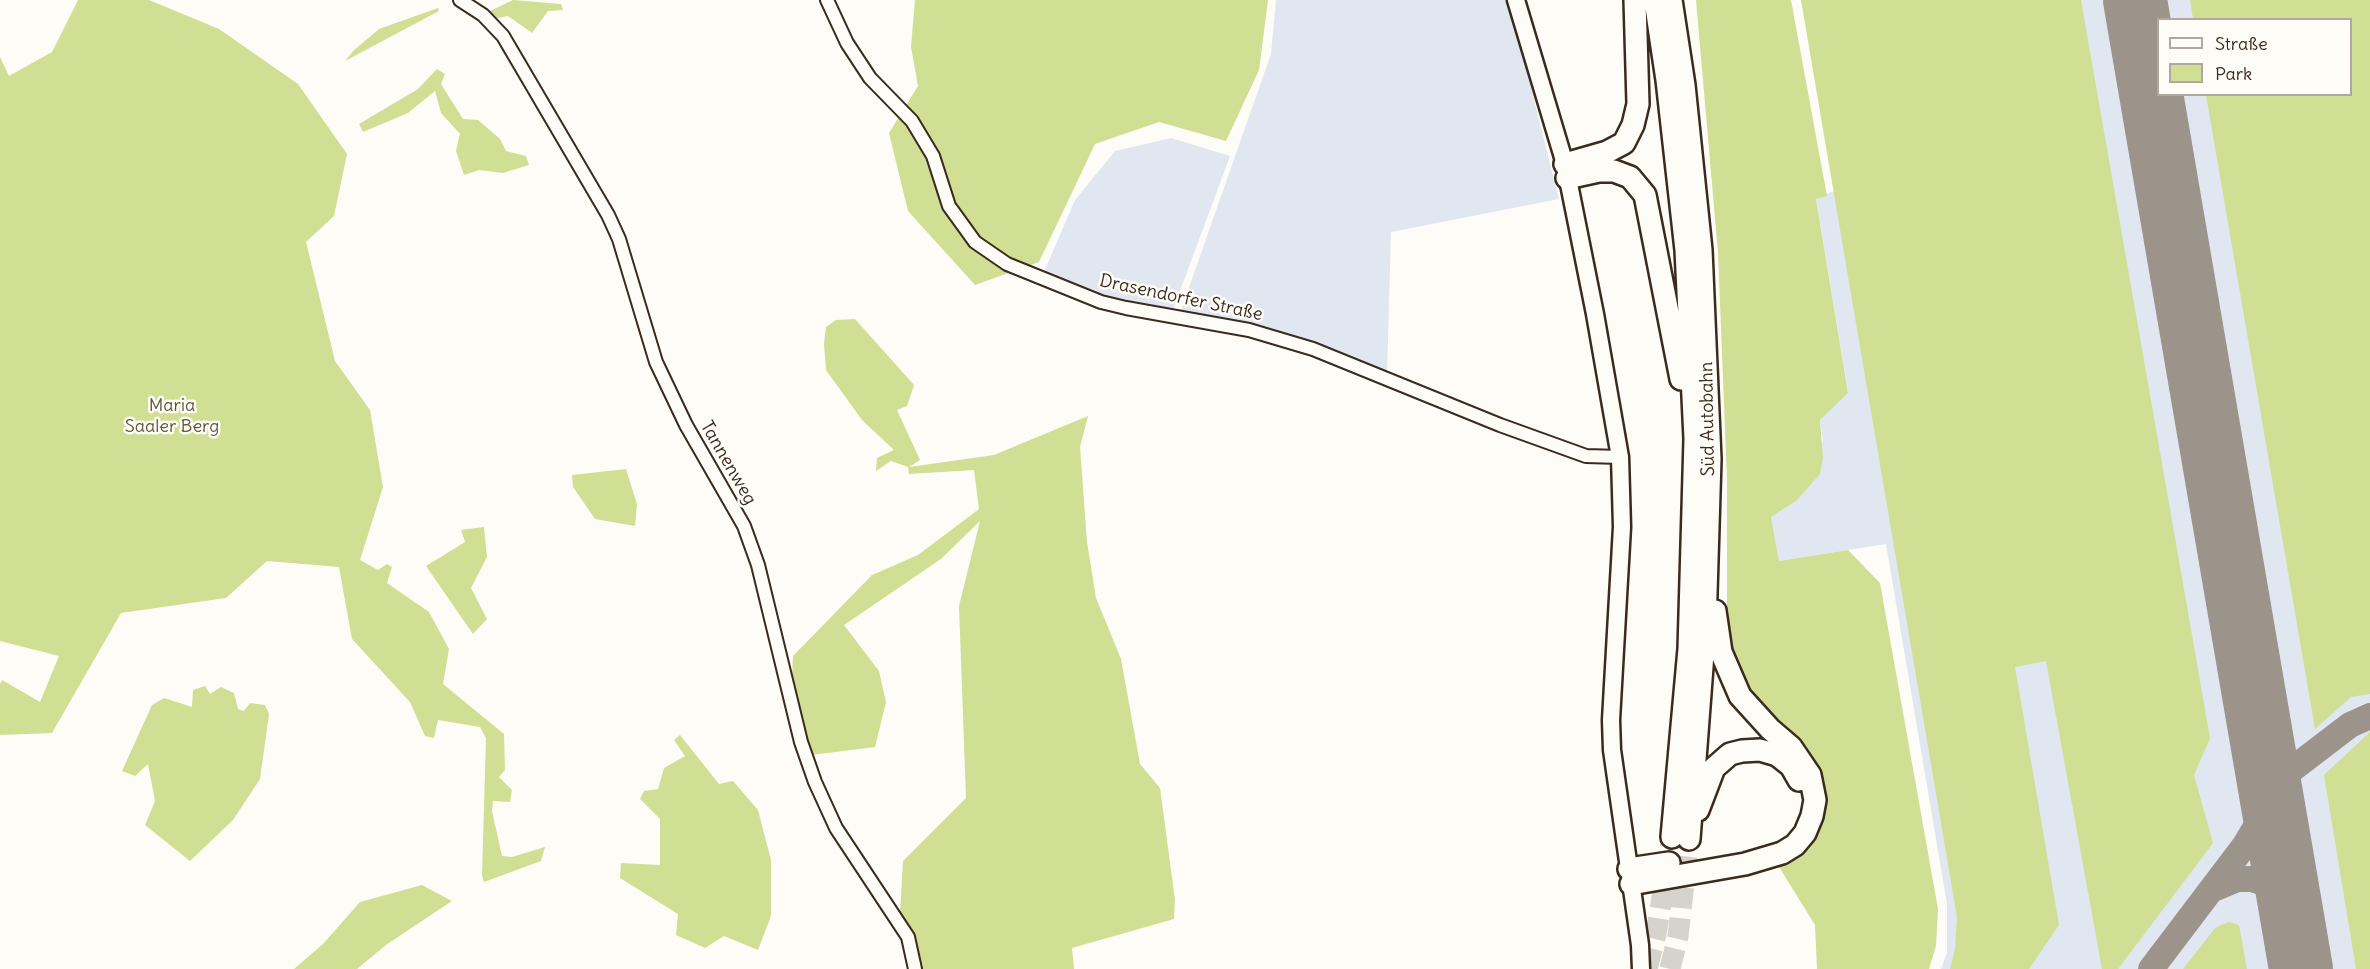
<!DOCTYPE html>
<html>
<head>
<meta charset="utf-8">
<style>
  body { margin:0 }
  #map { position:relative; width:2370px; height:969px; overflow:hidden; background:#fdfcf7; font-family:Delius,sans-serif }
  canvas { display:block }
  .legend { position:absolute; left:2157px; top:18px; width:195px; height:78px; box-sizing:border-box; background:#fdfcf7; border:2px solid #afa8a0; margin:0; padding:8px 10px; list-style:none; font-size:18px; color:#3b2a1e }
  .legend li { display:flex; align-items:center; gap:12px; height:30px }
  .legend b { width:30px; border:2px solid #afa8a0 }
</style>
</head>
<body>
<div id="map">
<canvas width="2370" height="969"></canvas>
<ul class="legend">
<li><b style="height:8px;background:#fdfcf7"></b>Straße</li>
<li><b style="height:16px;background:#d0df93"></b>Park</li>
</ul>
</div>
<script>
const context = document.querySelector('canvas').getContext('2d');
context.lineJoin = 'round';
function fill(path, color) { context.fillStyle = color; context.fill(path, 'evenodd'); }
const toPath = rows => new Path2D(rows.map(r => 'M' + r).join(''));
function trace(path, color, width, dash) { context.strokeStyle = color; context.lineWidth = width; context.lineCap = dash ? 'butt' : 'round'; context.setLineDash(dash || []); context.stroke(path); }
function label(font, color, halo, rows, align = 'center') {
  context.font = font + ' Delius,sans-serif'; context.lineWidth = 5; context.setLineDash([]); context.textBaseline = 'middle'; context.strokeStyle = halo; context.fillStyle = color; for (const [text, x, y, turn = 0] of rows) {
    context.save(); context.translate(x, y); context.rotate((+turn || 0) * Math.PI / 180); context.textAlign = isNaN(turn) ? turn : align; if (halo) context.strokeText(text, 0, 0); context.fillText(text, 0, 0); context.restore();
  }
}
const built = toPath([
  [1276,0,1509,0,1559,199,1391,232,1387,373,1255,325,1180,313,1271,54],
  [1930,0,2370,0,2370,969,1941,969,1947,952,1947,904,1886,544,1779,561,1771,517,1796,501,1823,440,1820,420,1848,392,1816,198,1955,145],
  [2158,20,2350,20,2350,94,2158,94],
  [1171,138,1230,156,1173,310,1112,301,1044,272,1075,200,1115,151]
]);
const green = toPath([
  [78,0,149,0,219,29,298,84,347,154,334,216,306,242,335,361,370,410,383,487,360,560,378,570,387,564,392,567,387,583,429,612,449,649,443,684,504,734,505,770,499,777,512,790,510,802,493,801,492,811,502,856,512,857,545,847,541,861,484,882,482,875,486,738,480,727,438,720,434,738,425,736,410,702,352,639,339,567,267,561,226,598,121,613,52,733,0,735,0,684,2,680,40,702,59,656,0,641,0,57,9,76,52,52],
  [513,0,561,4,563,10,548,11,532,33,508,16,494,19,488,12],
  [915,0,1268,0,1259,70,1226,141,1159,122,1095,144,1039,262,975,285,908,211,889,133,918,86,911,47],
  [1696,0,1791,0,1827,196,1816,199,1848,393,1820,420,1823,458,1820,474,1796,501,1771,517,1779,561,1848,550,1880,583,1938,909,1936,946,1929,969,1817,969,1815,925,1776,862,1819,814,1746,693,1727,642,1727,479,1718,253],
  [1801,0,2081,0,2210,738,2194,775,2213,843,2118,969,2102,969,2046,661,2015,667,2059,925,2029,969,1950,969,1955,949,1957,917],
  [2190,0,2370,0,2370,694,2351,697,2315,729,2206,95,2350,94,2350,20,2193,19],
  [438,8,439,11,345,61,354,50,379,29],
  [437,69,445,74,441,84,463,119,478,120,500,139,506,151,526,156,529,165,503,173,479,170,464,175,456,151,460,134,441,113,435,91,408,113,363,132,359,124,418,89],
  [855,319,914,385,907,406,897,410,920,460,909,467,994,455,1088,416,1080,447,1087,542,1096,598,1121,659,1140,764,1160,788,1175,900,1174,919,1072,948,1074,969,920,969,919,951,900,914,903,861,966,798,959,606,980,521,941,559,844,625,879,671,886,702,875,747,811,755,792,676,793,656,872,575,918,555,979,509,974,470,909,474,908,467,891,461,876,471,877,458,894,450,862,420,826,370,824,344,826,327,836,320],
  [626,469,637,504,635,526,595,519,573,487,572,475],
  [484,527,487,557,471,588,487,619,473,634,426,566,465,542,461,530],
  [205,686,210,694,221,687,234,693,238,709,244,711,250,703,265,705,269,714,260,779,233,820,190,861,145,825,155,801,148,764,135,776,122,771,152,705,164,698,192,707,193,690],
  [2370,732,2370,969,2356,969,2324,775],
  [680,735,719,784,733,781,758,810,771,860,771,916,758,950,724,936,705,948,676,935,678,914,620,878,621,863,660,865,660,819,640,799,644,791,658,789,664,768,685,756,674,740],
  [422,885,452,901,386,945,357,969,294,969,323,944,360,902],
  [2229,922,2239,925,2247,969,2183,969,2216,927]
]);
const taxiway = toPath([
  [2269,787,2350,725,2370,716],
  [2211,890,2237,879,2252,879,2268,884,2279,893,2291,912],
  [2151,969,2245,845,2257,825,2268,781]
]);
const runway = toPath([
  [2135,0,2301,969]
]);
const motorwayTunnel = toPath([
  [1647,969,1656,934,1672,837],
  [1670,969,1678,936,1689,839]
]);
const minor = toPath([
  [460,0,483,15,503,36,608,215,619,239,656,362,686,425,744,526,758,565,801,742,815,782,836,828,908,937,915,969],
  [827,0,847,43,870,78,912,121,933,156,949,206,975,242,1007,264,1101,302,1126,308,1249,330,1313,349,1500,425,1586,456,1620,457]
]);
const secondary = toPath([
  [1516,0,1565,164,1595,314,1620,457,1622,527,1611,720,1612,750,1640,945,1641,969]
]);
const motorway = toPath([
  [1655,0,1667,80,1686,250,1695,439,1689,649,1672,837],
  [1671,0,1684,85,1701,250,1710,459,1705,627,1689,839],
  [1565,164,1607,152,1624,143,1633,125,1638,104,1635,0],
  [1567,178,1599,171,1614,171,1630,177,1645,195,1681,379],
  [1698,810,1714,768,1730,754,1742,751,1760,750,1777,755,1791,766,1799,780],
  [1629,869,1669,863],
  [1631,884,1745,864,1782,853,1795,845,1805,833,1812,816,1815,800,1810,775,1791,747,1770,729,1740,696,1721,652,1715,611]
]);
const streetNames = [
  ["Drasendorfer Straße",1181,298,12],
  ["Süd Autobahn",1708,419,-91],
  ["Tannenweg",728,463,60]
];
const parkNames = [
  ["Maria",172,406],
  ["Saaler Berg",172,427]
];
fill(built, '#e0e7f1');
fill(green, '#d0df93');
trace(taxiway, '#9c938a', 26);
trace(runway, '#9c938a', 64);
trace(motorwayTunnel, '#d6d2cc', 21, [21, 10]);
trace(minor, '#3b2a1e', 16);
trace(secondary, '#3b2a1e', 21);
trace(motorway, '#3b2a1e', 26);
trace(minor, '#fdfcf7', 12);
trace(secondary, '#fdfcf7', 16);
trace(motorway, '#fdfcf7', 21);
label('18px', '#3b2a1e', '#fdfcf7', streetNames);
label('18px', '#60573b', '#fdfcf7', parkNames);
</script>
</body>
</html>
